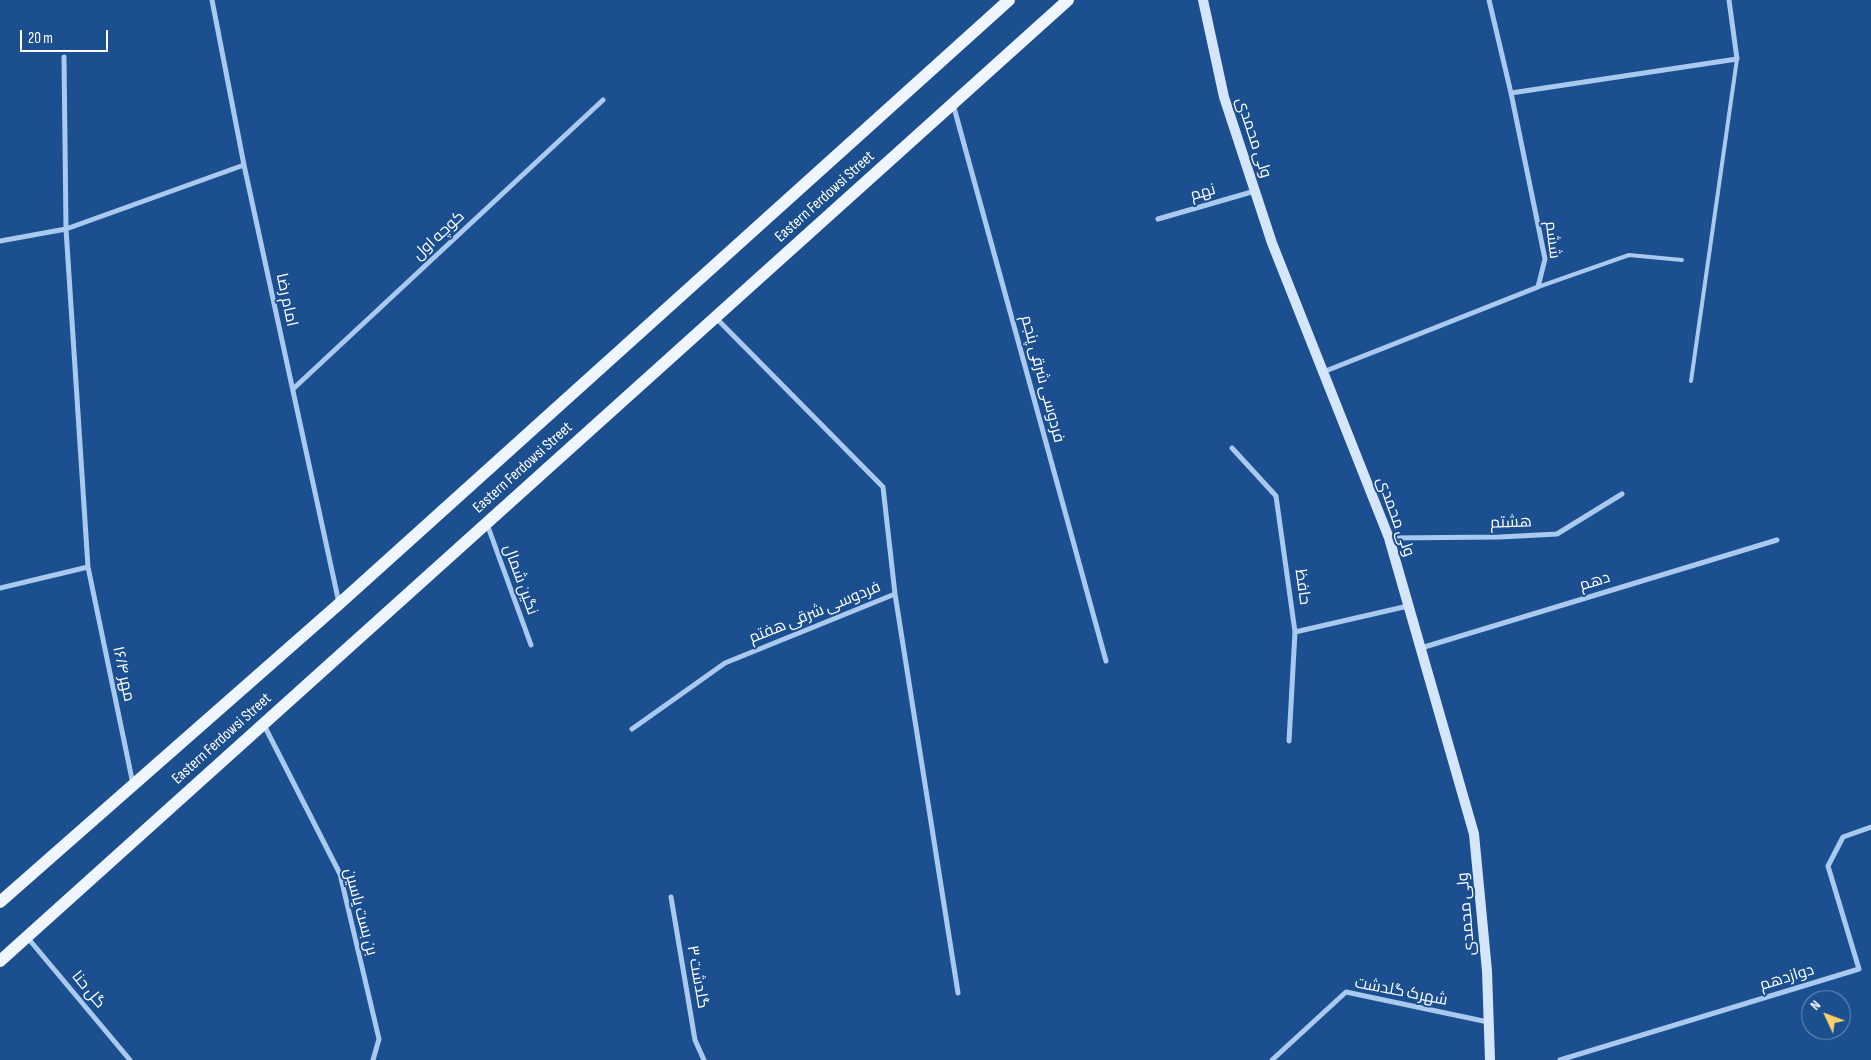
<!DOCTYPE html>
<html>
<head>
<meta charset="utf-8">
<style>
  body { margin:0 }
  #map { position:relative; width:1871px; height:1060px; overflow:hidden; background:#1b4f8f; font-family:"Sofia Sans Condensed",sans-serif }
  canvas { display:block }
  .north { position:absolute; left:1801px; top:990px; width:50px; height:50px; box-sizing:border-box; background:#1b4f8f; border:1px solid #7695bc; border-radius:50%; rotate:313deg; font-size:14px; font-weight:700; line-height:20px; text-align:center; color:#fff }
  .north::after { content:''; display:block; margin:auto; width:18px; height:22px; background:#ffd166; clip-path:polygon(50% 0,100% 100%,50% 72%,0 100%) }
  .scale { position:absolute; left:20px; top:30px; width:88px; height:22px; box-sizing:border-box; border:2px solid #fff; border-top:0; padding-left:6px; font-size:15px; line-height:18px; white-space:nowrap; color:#fff; -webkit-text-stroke:4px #1b4f8f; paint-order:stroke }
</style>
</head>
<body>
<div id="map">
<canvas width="1871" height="1060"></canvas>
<div class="north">N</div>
<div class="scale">20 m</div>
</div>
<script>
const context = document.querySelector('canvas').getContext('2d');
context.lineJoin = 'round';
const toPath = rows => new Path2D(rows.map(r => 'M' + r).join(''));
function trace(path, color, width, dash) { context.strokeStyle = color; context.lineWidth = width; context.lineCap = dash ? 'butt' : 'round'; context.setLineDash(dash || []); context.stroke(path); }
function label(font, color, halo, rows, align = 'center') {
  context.font = font + ' "Sofia Sans Condensed",Cairo,sans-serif'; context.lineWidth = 4; context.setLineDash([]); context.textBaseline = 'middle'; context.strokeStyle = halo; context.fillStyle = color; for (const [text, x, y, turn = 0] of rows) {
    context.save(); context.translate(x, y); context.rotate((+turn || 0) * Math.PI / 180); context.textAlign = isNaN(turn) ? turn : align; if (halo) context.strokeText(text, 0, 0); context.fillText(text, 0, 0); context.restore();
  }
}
const lane = toPath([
  [1538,287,1629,255,1682,260],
  [1691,381,1737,59]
]);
const street = toPath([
  [212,0,244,165,339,603],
  [64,57,66,229,88,567,133,784],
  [1511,93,1737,59,1729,0],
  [953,104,1106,661],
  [1158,219,1255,191],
  [0,241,66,229,244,165],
  [1323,372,1538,287,1545,259,1511,93,1489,0],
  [293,389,603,100],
  [1232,448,1276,496,1295,632,1408,606],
  [487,524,531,645],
  [1389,538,1500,537,1557,534,1622,494],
  [0,588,88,567],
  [895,594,958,993],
  [1421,648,1777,540],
  [264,725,340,874,379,1039,373,1060],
  [632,729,725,663,895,594,883,487,716,318],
  [1289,741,1295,632],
  [671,897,695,1040,704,1060],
  [27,937,130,1060],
  [1272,1060,1346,992,1488,1022],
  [1560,1060,1859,969,1828,866,1843,837,1871,827]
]);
const secondary = toPath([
  [1203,0,1224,97,1272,243,1389,538,1474,834,1487,971,1490,1060]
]);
const primary = toPath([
  [0,902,339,604,1009,0],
  [0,961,1068,0]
]);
const streetNames = [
  ["ولی محمدی",1253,138,72],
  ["نهم",1203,193,-16],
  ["Eastern Ferdowsi Street",825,197,-42],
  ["کوچه اول",439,236,-43],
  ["ششم",1552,240,83],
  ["امام رضا",286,300,78],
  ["فردوسی شرقی پنجم",1042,379,75],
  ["Eastern Ferdowsi Street",523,468,-42],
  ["ولی محمدی",1395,517,70],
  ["هشتم",1511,523,-2],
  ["نگین شمال",520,580,70],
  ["دهم",1595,582,-17],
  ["حافظ",1302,587,82],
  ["فردوسی شرقی هفتم",815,613,-22],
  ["مهر ۱۶/۴",123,674,78],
  ["Eastern Ferdowsi Street",222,739,-42],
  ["بن بست یاسین",360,912,75],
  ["ولی محمدی",1467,914,-95],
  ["گلدشت ۳",697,977,80],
  ["دوازدهم",1787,978,-17],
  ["گل حنا",88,990,50],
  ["شهرک گلدشت",1401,992,11]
];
trace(lane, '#a9c9ee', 4);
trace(street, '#a9c9ee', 5);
trace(secondary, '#d6e6fa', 10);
trace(primary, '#f0f6ff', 12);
label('16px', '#fff', '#1b4f8f', streetNames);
</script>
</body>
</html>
